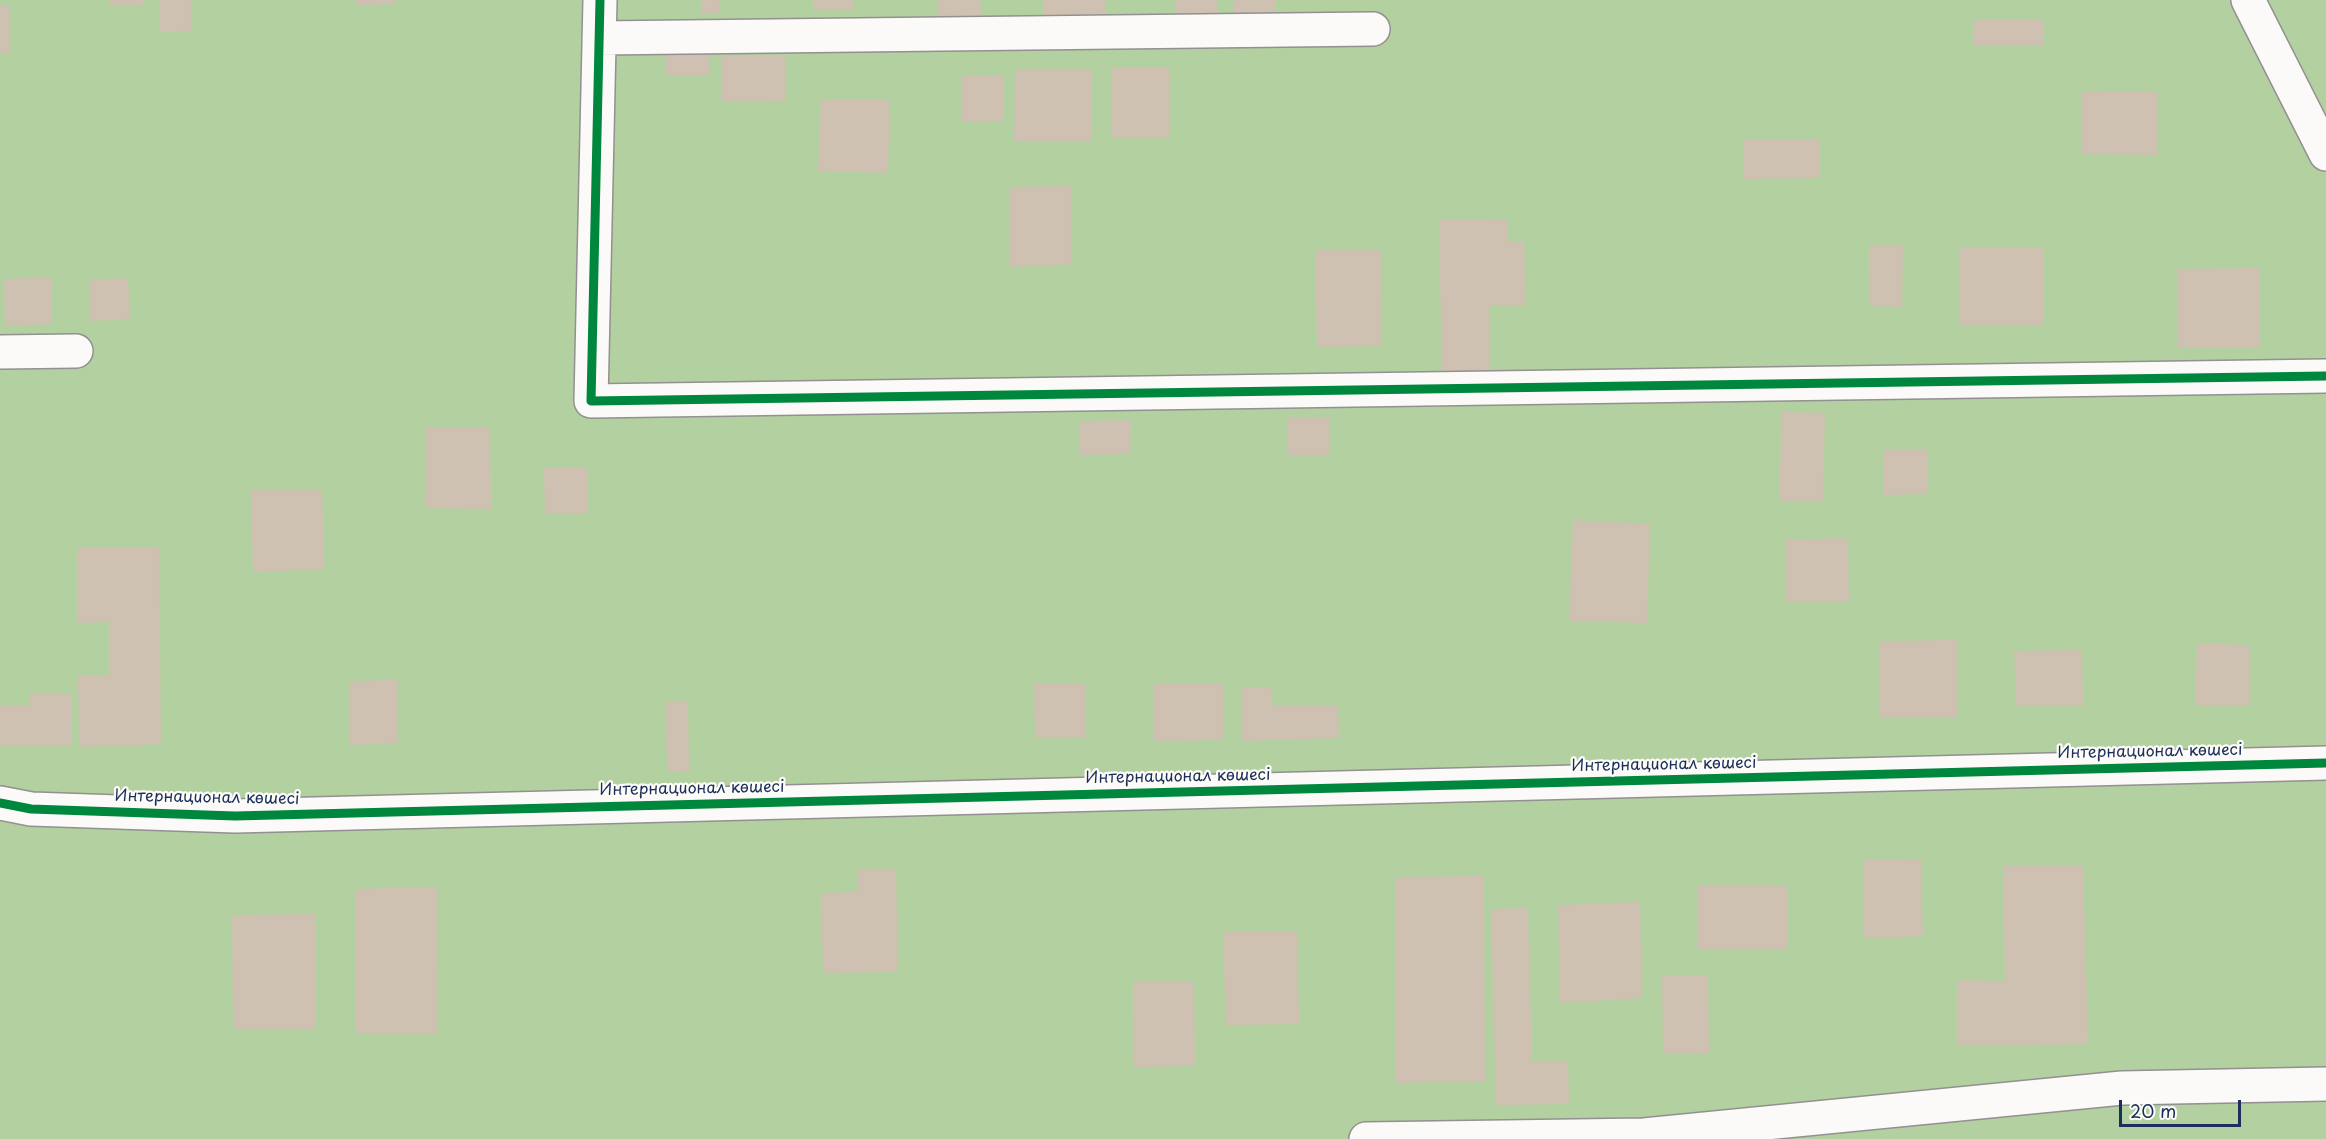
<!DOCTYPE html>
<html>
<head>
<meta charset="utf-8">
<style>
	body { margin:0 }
	#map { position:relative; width:2326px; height:1139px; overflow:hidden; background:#e8dece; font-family:"Playpen Sans",sans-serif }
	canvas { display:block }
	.scale { position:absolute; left:2119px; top:1100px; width:122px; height:27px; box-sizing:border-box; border:3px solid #1b2f5e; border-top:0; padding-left:8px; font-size:18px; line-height:21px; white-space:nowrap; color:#1b2f5e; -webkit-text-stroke:4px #fdfcf7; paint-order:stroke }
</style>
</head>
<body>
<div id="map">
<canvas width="2326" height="1139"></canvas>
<div class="scale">20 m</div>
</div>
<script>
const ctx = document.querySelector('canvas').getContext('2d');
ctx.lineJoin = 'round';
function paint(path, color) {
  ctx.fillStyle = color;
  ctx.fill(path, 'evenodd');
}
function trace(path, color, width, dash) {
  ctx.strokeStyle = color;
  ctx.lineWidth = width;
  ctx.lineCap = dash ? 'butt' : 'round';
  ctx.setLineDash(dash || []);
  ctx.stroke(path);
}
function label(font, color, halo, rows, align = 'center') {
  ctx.font = font + ' "Playpen Sans",sans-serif';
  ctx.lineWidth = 4.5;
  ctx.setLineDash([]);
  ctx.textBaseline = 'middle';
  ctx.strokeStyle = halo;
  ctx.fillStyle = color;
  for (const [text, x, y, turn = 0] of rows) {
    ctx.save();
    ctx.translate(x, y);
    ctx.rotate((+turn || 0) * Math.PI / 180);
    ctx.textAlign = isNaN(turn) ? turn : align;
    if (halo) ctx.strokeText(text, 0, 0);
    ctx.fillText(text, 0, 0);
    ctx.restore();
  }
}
paint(new Path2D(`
	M0,0h2326v1139h-2326z`), '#b3d0a0');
paint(new Path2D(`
	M110,0h34v5l-34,1z
	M160,0h31v31l-31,1z
	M356,0h40v4l-40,1z
	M701,0h18v14h-18z
	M813,0h40v9l-40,1z
	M938,0h42l1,16h-43z
	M1043,0h62v16l-62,1z
	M1175,0h42l1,17h-43z
	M1234,0h42v16h-42z
	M0,5h10v48h-10z
	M1973,20h71v26h-71z
	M666,46h43v29h-44z
	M721,55h65v46l-64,1z
	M1111,68h58v69h-57z
	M1015,70h76v72l-77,-1z
	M962,76h42v46h-42z
	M2082,91l75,1v63l-76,-1z
	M821,100h69l-2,73 -70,-2z
	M1744,140h76v38l-76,1z
	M1071,186v78l-62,3v-80z
	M1507,219v23l17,-1 2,65 -36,-1v69h-48l-3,-154z
	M1869,246h34l-1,61 -32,-1z
	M1960,247h84v78h-85z
	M1315,250h66l1,96 -65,1z
	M2260,268v80h-82l-1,-79z
	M51,277l1,47 -47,2 -1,-47z
	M128,278l2,41 -40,2 -1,-41z
	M1782,412l43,1 -2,89 -44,-1z
	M1288,417h42v38h-42z
	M1131,420l-1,34 -51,1 1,-34z
	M425,427h65l1,82 -66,-1z
	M1883,449h45v45l-44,1z
	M544,468h43v45h-42z
	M322,489l2,80 -71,3 -2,-82z
	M1573,520l77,4 -3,99 -78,-2z
	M1848,538l1,63h-63l-1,-61z
	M77,548h82l2,196 -82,3 -1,-71h31v-54l-32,1z
	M1958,640v77h-78v-76z
	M2197,643l52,2v60l-54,1z
	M2082,650l1,56h-67l-2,-55z
	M397,680v63l-47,2v-64z
	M1034,683h52v54l-51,1z
	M1154,683h69v57l-69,1z
	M1271,687l1,19 66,-1 1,33 -97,3 -1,-53z
	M30,693h42v52l-72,1v-41h30z
	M666,702h22l1,69 -22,1z
	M1921,859l2,77 -59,2 -1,-78z
	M2083,865l5,179 -131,2v-66l48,1 -2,-115z
	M896,869l2,103 -75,1 -2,-80 37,-1 -1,-22z
	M1484,876l1,205 -89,2 -1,-206z
	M1697,886h90v63h-90z
	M437,887l1,147h-82l-1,-145z
	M1640,902l2,96 -82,5 -2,-98z
	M1528,908l4,153h36l1,43 -73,1 -5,-196z
	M315,914v116h-82l-1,-115z
	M1223,931h74l2,93 -73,1z
	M1662,976h46l1,77 -46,1z
	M1194,981l1,85 -61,1 -1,-85z`), '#cfc1b1');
const minor = new Path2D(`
	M600,0l-9,401 1735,-25
	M2248,0l78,154
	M599,38l774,-9
	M0,352l76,-1
	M0,803l31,6 204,7 2091,-53
	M1366,1139l278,-4 478,-47 204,-4`);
trace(minor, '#929090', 36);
trace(minor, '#fcfaf8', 33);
trace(new Path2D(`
	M600,0l-9,401 1735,-25
	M0,803l31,6 204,7 2091,-53`), '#00873e', 9);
label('16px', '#1b2f5e', '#fdfcf7', [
	["Интернационал көшесі",2150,752,-1],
	["Интернационал көшесі",1664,765,-1],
	["Интернационал көшесі",1178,777,-1],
	["Интернационал көшесі",692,789,-1],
	["Интернационал көшесі",207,798,1]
]);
</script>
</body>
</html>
